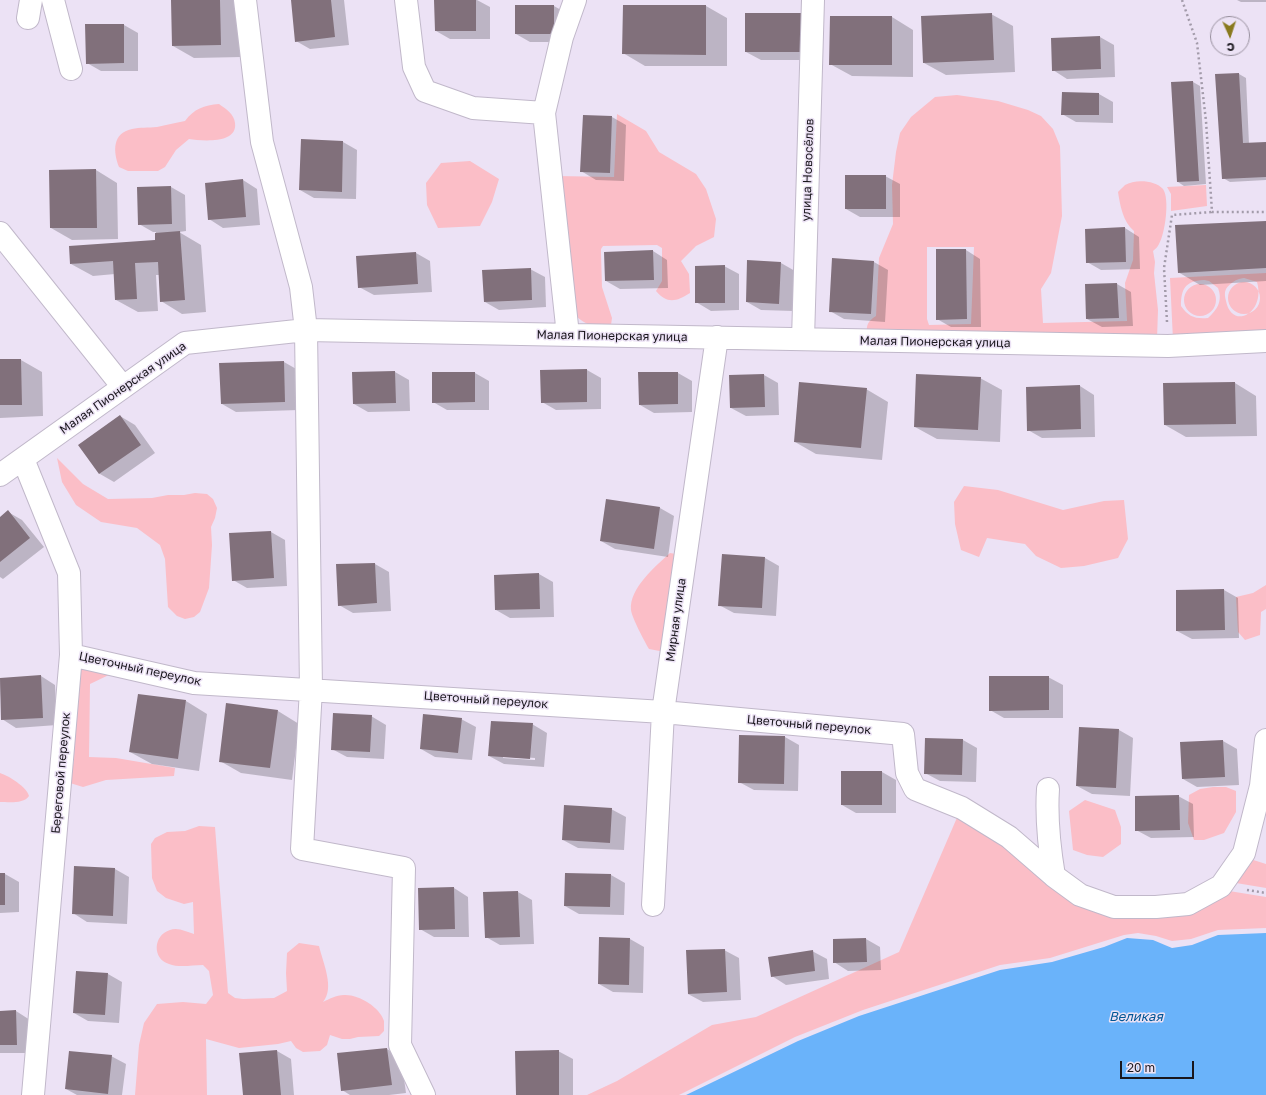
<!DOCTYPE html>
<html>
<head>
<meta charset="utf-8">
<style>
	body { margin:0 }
	#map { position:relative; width:1266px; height:1095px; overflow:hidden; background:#ece2f5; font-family:"Golos Text",sans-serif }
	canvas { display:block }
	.north { position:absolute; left:1210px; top:16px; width:40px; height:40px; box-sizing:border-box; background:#ece2f5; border:1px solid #98909e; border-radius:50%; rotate:177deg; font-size:11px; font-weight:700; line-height:16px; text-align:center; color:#19161c }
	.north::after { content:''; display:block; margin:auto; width:14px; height:18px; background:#89791e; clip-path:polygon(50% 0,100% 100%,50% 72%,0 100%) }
	.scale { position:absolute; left:1120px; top:1061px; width:74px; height:18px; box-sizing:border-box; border:2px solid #19161c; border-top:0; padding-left:5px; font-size:12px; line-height:14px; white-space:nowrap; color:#19161c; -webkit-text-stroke:3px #ece2f5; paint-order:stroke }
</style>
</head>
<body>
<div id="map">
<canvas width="1266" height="1095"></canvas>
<div class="north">С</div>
<div class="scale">20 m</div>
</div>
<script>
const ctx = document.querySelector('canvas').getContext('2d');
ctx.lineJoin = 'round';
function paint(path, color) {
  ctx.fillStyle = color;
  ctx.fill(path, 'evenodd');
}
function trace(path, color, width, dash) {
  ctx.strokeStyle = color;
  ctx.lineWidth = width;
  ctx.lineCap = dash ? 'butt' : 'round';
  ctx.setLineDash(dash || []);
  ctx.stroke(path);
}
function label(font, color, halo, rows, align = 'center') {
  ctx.font = font + ' "Golos Text",sans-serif';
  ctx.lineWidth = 3;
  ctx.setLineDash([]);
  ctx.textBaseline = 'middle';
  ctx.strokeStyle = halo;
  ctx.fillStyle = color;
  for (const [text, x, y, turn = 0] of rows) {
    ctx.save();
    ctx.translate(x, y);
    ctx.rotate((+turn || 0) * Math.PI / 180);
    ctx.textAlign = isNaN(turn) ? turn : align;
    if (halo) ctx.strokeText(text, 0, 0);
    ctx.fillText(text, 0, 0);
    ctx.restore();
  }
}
paint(new Path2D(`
	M957,95l41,6 30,9 13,6 12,13 7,17 2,70 -11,57 -10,16 2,34 84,-2 -2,-38 8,-23 1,-29c-11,-9 -14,-26 -16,-39 2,-2 5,-5 7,-7 10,-6 30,-5 38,4 7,10 2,45 -4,55 -1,3 -4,5 -6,7l2,11 -1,11 4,37 -1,29 -290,-5c-1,-9 1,-13 9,-18l3,-58 14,-34 -1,-39 4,-33 4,-19 11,-16 24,-20zM927,247h47l-3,77 -42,1 -2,-6z
	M219,104c7,5 15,10 16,19 3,21 -33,18 -46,16l-13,11 -11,17 -7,4h-30l-9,-4c-6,-15 -7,-34 13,-38 8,-2 16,-1 25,-2 9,-2 18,-4 28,-6 9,-12 19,-16 34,-17z
	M617,114l29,17 13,21 37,22 10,15 10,30 -2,18 -18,9 -15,15 8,13 1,19c-14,9 -23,11 -34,-2l6,-10v-33l-5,-3 -54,1 -2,3v5l1,33 10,31 -1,7c-16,3 -21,2 -34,-8l-21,-141 58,1z
	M470,161l29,18 -7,23 -12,24 -42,2 -11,-23 -1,-22 15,-20z
	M1206,185l1,21 -36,5v-17l-4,-7z
	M1266,273v62l-93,5 -3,-62zM1244,278l13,4c9,31 -25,49 -31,19 -1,-4 -2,-8 0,-12 4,-6 10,-10 18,-11zM1204,280l5,1 9,7c5,13 -1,22 -10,30 -13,1 -19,-1 -27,-12 0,-17 4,-25 23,-26z
	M1228 298a16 16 0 1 1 32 0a16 16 0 1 1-32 0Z
	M1184 300a16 16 0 1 1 32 0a16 16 0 1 1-32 0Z
	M57,458l26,26 25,15 44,-1 16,-3h16l11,-2 12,1 6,5 4,9 -2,10 -4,9 1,18 -3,43 -9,24 -6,5 -9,2 -8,-3 -9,-9 -3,-48 -5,-14 -23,-17 -36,-6 -25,-17 -14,-23z
	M964,486l34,4 65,20 41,-9 20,-1 4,39 -10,19 -34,8 -23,2 -25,-12 -11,-12 -38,-6 -8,19 -18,-7 -6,-26 -1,-22z
	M670,553l6,1 -11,98 -16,-3c-4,-7 -17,-31 -18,-39 -2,-22 25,-44 39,-57z
	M1266,585v24l-5,3 -1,23 -15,5 -7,-8 -2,-35 17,-4z
	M83,663l32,9 -25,12 -1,73 27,1 59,10 -1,8 -68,4 -23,7 -13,-4 4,-23 2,-86z
	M0,773c9,3 27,14 29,23 -5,8 -20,6 -29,6z
	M1213,787h13l10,4v21l-12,21 -20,7h-10l-6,-17 1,-28 11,-6z
	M1085,800l30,10 6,17v17l-18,13 -16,-2 -14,-5 -4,-39z
	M959,813l154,100 110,-23 43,7v31l-48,2 -27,9 -19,2 -16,-5 -18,-3 -14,2 -74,23 -50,7 -137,45 -68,27 -116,58h-92l30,-14 95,-56 44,-8 143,-65z
	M199,826l16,1 13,166 7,5 8,1 31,-1 13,-7 -1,-18 1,-20 12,-10 20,3c4,17 16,42 4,56 6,-3 13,-7 21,-7 14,-1 36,12 40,26 0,3 0,7 0,10l-5,5 -21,1 -8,2h-8l-12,-4 -3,10 -7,6 -17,1 -7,-4 -5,-7 -13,3 -39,4 -33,-9 1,56h-72l4,-50 5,-22 13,-19 26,-2 23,2 7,-9 -4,-24 -6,-6c-11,0 -24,3 -34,-1 -17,-5 -16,-29 1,-34 8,-3 17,2 24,4l-1,-32 -9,2 -18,-6 -9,-7 -5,-13 -1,-34 4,-6 12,-6 18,-1z
	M1247,858l19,6v24l-36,-6z`), '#fbbec7');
paint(new Path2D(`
	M1266,933v162h-580l112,-54 61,-25 141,-46 52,-8 52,-15 23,-9 26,2 19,8 20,-3 26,-10z`), '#6ab3fa');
paint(new Path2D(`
	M172,0h69l1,57 -48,1 -21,-12z
	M292,0h52l5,45 -39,4 -14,-8z
	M435,0h42l13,7v32h-40l-14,-8z
	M1237,0h29v2h-25z
	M516,6h38l14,8v28h-38l-14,-8z
	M706,6l21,12v48h-82l-22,-13z
	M801,14l14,8v38h-54l-15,-8z
	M991,14l22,12 2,46 -69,3 -22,-12z
	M831,17h61l21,13v47l-61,-1 -22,-12z
	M124,25l14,8v38h-37l-14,-8z
	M1100,37l14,8 1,32 -48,2 -14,-9z
	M1239,74l7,4 3,66 17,-1v37l-36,2 -7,-4z
	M1193,82l7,4 6,98 -22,2 -6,-4z
	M1099,94l14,8v21l-37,-1 -14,-8z
	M612,117l14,8 -2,56 -28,-1 -15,-9z
	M302,140l41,2 14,8 -1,49 -42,-1 -14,-8z
	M96,170l21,13 1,56 -46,1 -21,-12z
	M885,176l15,8v33h-40l-14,-8z
	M243,180l14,9 3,36 -37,3 -14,-9z
	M171,187l14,8 1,36 -7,1 22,13 5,67 -24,2 -21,-13 -2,-26h-3l2,36 -20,1 -22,-12 -1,-26 -22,2 -22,-12 85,-23v-9h-3l-14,-8z
	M1266,222v59l-66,4 -22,-13z
	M1125,228l14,9 1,32 -39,1 -14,-8z
	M966,250l14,9 1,68h-30l-14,-8z
	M653,251l14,9 1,28 -48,1 -14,-8z
	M416,253l14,8 2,31 -58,3 -15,-8z
	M833,259l41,3 14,8 -3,52 -41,-3 -14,-8z
	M781,263l14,8 -2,40 -32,-1 -14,-8z
	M724,266l15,8v36l-28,1 -15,-9z
	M530,269l15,8 1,30 -47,3 -14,-8z
	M1117,284l14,8 2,34 -31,1 -15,-8z
	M0,360h21l21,12 1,44 -43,2z
	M284,362l14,8 1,40 -63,2 -14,-8z
	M587,370l14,8v31l-45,1 -14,-8z
	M395,372l14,8 1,31 -42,1 -14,-8z
	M475,373l14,8v29h-42l-14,-8z
	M678,373l14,8v31l-38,1 -14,-8z
	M764,375l14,8 1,32 -33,1 -15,-8z
	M980,378l22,12 -2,52 -63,-3 -22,-12z
	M1235,383l21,13 1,40 -71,1 -21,-12 -1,-41z
	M1080,386l14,9 1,42 -53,1 -14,-8z
	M866,389l22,13 -6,58 -66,-6 -21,-12z
	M120,416l15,9 20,28 -41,29 -14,-8 -20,-29z
	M607,500l53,8 14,8 -6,41 -53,-8 -14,-8z
	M8,512l14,8 22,27 -41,32 -3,-2v-59z
	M271,532l14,8 2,46 -40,2 -14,-8z
	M765,558l14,8 -3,50 -42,-3 -15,-8z
	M375,564l14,8 2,39 -38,2 -14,-8 -1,-40z
	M539,574l14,8 1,35 -44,1 -14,-8z
	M1224,590l14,8 1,40 -47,1 -15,-8z
	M41,676l14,9 2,40 -41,3 -14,-9 -2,-40z
	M1048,677l15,8v33h-59l-14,-8z
	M186,701l21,13 -8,57 -47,-7 -22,-12z
	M278,711l21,13 -7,56 -51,-7 -21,-12z
	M371,716l15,9 -2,34 -37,-2 -15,-8z
	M461,719l15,8 -4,33 -37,-3 -14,-8z
	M532,724l15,9 -3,34 -40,-3 -15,-8zM503,756l32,2v2l-32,-2z
	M1119,730l14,8 -3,58 -38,-2 -15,-8z
	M785,737l14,8 -1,46 -44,-1 -15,-8z
	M963,740l14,8 -1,34 -36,-1 -15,-8z
	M1223,741l14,8 2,36 -42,2 -14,-8 -2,-36z
	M882,772l14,8v33h-40l-14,-8z
	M1178,796l15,8 1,33 -43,1 -15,-8z
	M611,809l15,8 -2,33 -46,-2 -15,-8z
	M75,867l40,2 14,8 -2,47 -40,-2 -14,-9z
	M0,874h5l14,8v30l-19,1z
	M611,875l14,8 -1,32 -45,-1 -14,-8z
	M454,888l14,9 1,40h-35l-14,-8z
	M518,892l14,8 2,44 -34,1 -14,-8z
	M600,938l30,1 14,8 -1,46 -30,-1 -14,-8z
	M866,939l14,8 1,23 -33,1 -14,-9v-22z
	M724,950l15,8 2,42 -38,2 -15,-8z
	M812,951l15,8 2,20 -43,6 -14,-9z
	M77,972l31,2 14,8 -3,41 -31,-2 -14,-8z
	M16,1011l14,9 1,33h-31v-41z
	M387,1049l14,8 5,36 -17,2h-39l-8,-5 -4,-36z
	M277,1051l14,8 3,36h-50z
	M558,1051l15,8v36h-56z
	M111,1056l15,8 -4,31h-45l-11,-6z`), '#0003');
paint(new Path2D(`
	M171,0h49l1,45 -49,1z
	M291,0h40l4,37 -40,5z
	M434,0h42v31h-41z
	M515,5h39v29h-39z
	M623,5h83v50l-84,-1z
	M745,13h56v39h-56z
	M992,13l2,47 -71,3 -2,-47z
	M830,16h62v49h-63z
	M85,24h39v39l-38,1z
	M1100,36l1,33 -49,2 -1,-33z
	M1239,73l4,70 23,-1v35l-44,2 -7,-105z
	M1193,81l6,100 -22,1 -6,-100z
	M1062,92l37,1v22h-38z
	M583,115l29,1 -2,57 -30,-1z
	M301,139l42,2 -1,51 -43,-2z
	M96,169l1,59h-47l-1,-58z
	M845,175h41v34h-41z
	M243,179l3,38 -38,3 -3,-37z
	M171,186l1,38 -34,1 -1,-38z
	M1266,221v47l-88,5 -3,-48z
	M1125,227l1,35 -40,1 -1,-34z
	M180,231l5,69 -25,2 -2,-40 -23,1 2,36 -22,1 -2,-39 -43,3 -1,-18 86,-6v-7z
	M936,249h30l1,70 -31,1z
	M653,250l1,30 -49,1 -1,-29z
	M416,252l2,32 -60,4 -2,-32z
	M832,258l42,3 -3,53 -42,-2z
	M747,260l34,2 -2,42 -33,-2z
	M725,265v38h-30v-37z
	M531,268l1,32 -48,2 -2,-32z
	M1117,283l2,35 -33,1 -1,-35z
	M0,359h21l1,46h-22z
	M284,361l1,41 -64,2 -2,-41z
	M587,369v33l-46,1 -1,-33z
	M395,371l1,32 -43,1 -1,-32z
	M432,372h43v30l-43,1z
	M638,372h40v32l-39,1z
	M764,374l1,33 -35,1 -1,-33z
	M916,374l65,3 -3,53 -64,-3z
	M799,382l68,6 -6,60 -67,-6z
	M1235,382l1,42 -72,1 -1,-42z
	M1080,385l1,44 -54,2 -1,-44z
	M120,415l21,30 -42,29 -21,-29z
	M606,499l54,8 -6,42 -54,-8z
	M8,510l22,28 -30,24v-45z
	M271,531l3,47 -42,3 -3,-48z
	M722,554l43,3 -3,51 -44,-2z
	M375,563l2,40 -39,3 -2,-42z
	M539,573l1,36 -45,1 -1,-35z
	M1224,589l1,41 -49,1v-41z
	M41,675l2,43 -42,2 -1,-42z
	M989,676h60v34l-60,1z
	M138,694l48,6 -8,59 -49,-7z
	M226,703l52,7 -8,58 -51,-6z
	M333,713l39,2 -2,37 -39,-2z
	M423,714l39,4 -4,35 -38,-4z
	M491,721l42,2 -3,36 -42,-3z
	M1079,727l40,2 -3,59 -40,-2z
	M739,735l46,1 -1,48 -46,-1z
	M925,738l38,1 -1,36 -38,-1z
	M1223,740l2,37 -43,2 -2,-37z
	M841,771h41v34h-41z
	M1179,795l1,35 -45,1v-35z
	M564,805l48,3 -2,35 -48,-3z
	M74,866l41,2 -2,48 -41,-2z
	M0,873h5v32h-5z
	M565,873l46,1 -1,33 -46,-1z
	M454,887l1,42 -36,1 -1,-42z
	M518,891l2,46 -35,1 -2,-46z
	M599,937l31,1 -1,47 -31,-1z
	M866,938l1,24 -34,1v-24z
	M725,949l2,43 -39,2 -2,-44z
	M813,950l2,21 -44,6 -3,-20z
	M76,971l32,2 -3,42 -32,-2z
	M16,1010l1,35h-17v-34z
	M387,1048l5,37 -51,6 -4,-38z
	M277,1050l4,45h-38l-4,-42z
	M559,1050v45h-43l-1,-44z
	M69,1051l43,4 -4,39 -43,-5z`), '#81707b');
const minor = new Path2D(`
	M53,0l18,69
	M245,0l17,142 39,145 5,43 5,359 -9,160 102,19 -4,177 24,50
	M406,0l8,67 11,24 48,17 71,5
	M28,18l3,-18
	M0,233l123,154
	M568,335l-24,-222 18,-76 13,-37
	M803,339l10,-339
	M23,459l46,114 2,82 -38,440
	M0,475l185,-132 121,-13 862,16 98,-5
	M71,655l123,28 469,29 240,22 4,39 8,16 47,19 47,29 45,39
	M1048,789c-2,30 1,57 6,87l26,19 34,12h42l32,-3 33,-18 23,-33 17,-67 5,-46
	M653,905l10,-193 54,-375`);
trace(minor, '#c1b8ca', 24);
trace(new Path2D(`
	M1182,0l15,43 9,78 6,91h54
	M1167,322l-3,-54 8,-53 40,-3
	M1247,890l19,3`), '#a39baa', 2.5, [2, 3]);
trace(minor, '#fff', 22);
label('12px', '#19161c', '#ece2f5', [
	["улица Новосёлов",808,170,-88],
	["Малая Пионерская улица",612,336,1],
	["Малая Пионерская улица",935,342,1],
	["Малая Пионерская улица",123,388,-35],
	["Мирная улица",676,620,-82],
	["Цветочный переулок",140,669,12],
	["Цветочный переулок",486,700,4],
	["Цветочный переулок",809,725,5],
	["Береговой переулок",61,773,-85]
]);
label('italic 13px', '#005696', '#ece2f5', [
	["Великая",1136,1017]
]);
</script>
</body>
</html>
